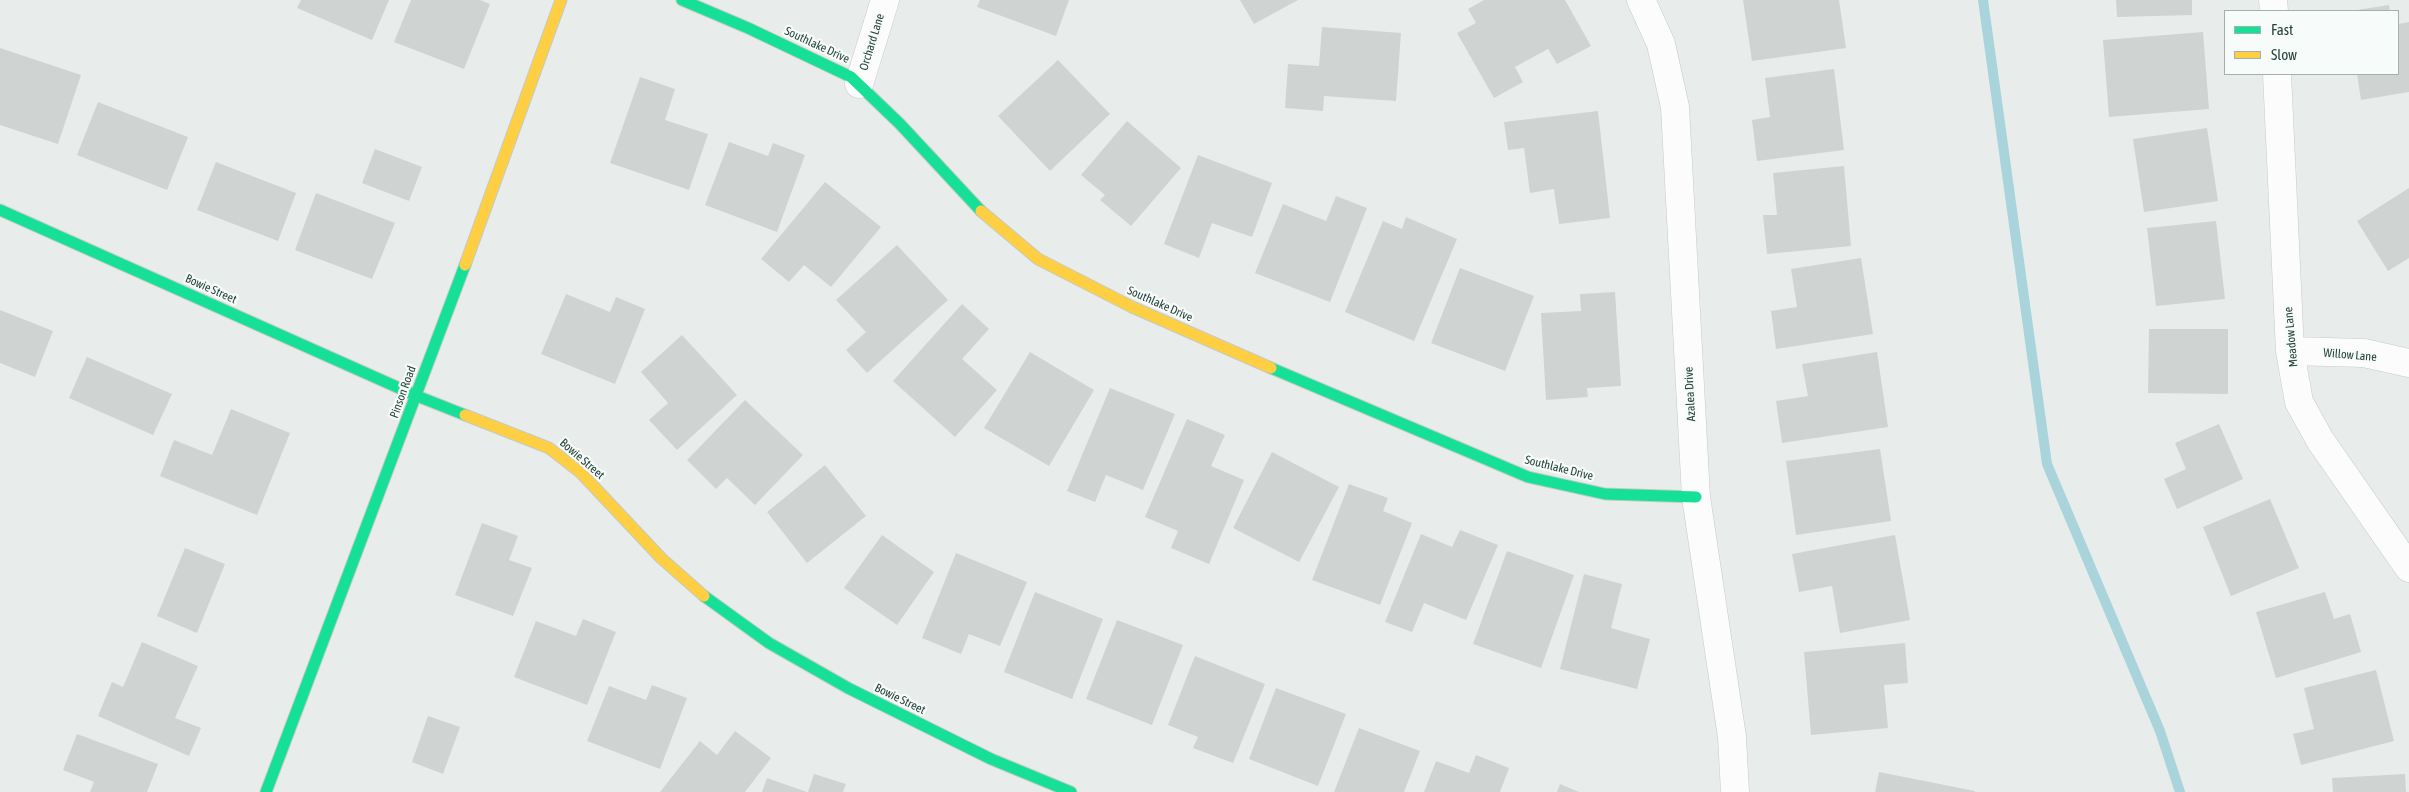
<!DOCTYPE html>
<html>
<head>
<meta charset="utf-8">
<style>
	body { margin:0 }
	#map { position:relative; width:2409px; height:792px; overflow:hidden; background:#e8edeb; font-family:"Asap Condensed",sans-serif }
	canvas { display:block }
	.legend { position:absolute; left:2224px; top:10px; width:175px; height:65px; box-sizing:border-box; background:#f7fbf9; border:1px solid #a3b1ad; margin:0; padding:6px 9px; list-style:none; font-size:15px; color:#24423a }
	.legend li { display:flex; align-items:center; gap:10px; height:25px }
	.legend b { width:25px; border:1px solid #a3b1ad }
</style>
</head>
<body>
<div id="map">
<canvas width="2409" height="792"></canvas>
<ul class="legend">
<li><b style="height:6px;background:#16e098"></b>Fast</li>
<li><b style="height:6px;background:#ffcf43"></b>Slow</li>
</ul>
</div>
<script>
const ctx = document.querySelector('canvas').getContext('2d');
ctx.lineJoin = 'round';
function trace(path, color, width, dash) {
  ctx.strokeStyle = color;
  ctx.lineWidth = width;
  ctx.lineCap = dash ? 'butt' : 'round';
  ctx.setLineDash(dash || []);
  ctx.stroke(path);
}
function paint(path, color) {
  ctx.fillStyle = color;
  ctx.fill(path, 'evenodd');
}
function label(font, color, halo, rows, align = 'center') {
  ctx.font = font + ' "Asap Condensed",sans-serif';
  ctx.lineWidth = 4.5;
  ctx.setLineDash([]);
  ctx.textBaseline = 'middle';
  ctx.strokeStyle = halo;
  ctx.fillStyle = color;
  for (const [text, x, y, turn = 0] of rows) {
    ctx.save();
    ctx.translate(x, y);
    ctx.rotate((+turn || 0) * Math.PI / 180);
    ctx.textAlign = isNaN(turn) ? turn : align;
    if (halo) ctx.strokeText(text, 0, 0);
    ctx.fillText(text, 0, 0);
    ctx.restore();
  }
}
trace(new Path2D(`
	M1983,0l64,464 113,267 20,61`), '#a9d4db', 10);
paint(new Path2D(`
	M301,0h88l-17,40 -75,-32z
	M411,0h69l10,4 -26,65 -70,-27z
	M980,0h89l-13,36 -79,-29z
	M1240,0h58l-44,24z
	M1484,0h81l26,46 -34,18 -9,-15 -33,18 8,15 -29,16 -37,-65 19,-10 -8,-14z
	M1743,0h96l7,48 -94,13z
	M2116,0h76v15l-75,2z
	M2389,5l1,6h-33v-1z
	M2409,22v70l-48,8 -4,-26h41v-50z
	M1322,27l79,6 -5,68 -72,-5 -1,15 -38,-3 3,-44 31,2z
	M2203,32l6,77 -100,8 -6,-77z
	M0,48l81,27 -23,69 -58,-19z
	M1058,60l52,54 -60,57 -52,-55z
	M1834,69l10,81 -87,11 -5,-41 18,-3 -5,-39z
	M640,77l35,12 -10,31 43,14 -19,56 -79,-27z
	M98,102l90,35 -21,53 -90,-35z
	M1598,111l12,107 -51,6 -5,-35 -24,4 -6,-45 -16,2 -4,-28z
	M1127,121l54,47 -50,58 -31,-26 5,-5 -24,-20z
	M2207,128l11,73 -74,11 -11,-73z
	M729,142l39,14 5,-13 32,12 -28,77 -72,-27z
	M375,149l47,18 -13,34 -47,-18z
	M1198,155l74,28 -20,54 -40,-14 -13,35 -35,-14z
	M216,162l80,31 -18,48 -81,-31z
	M1844,166l7,80 -84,8 -4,-39h14l-4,-42z
	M825,182l56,45 -50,60 -27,-22 -15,17 -28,-23z
	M2409,188v70l-21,13 -31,-50z
	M316,193l79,30 -23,56 -77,-29z
	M1336,196l31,12 -37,94 -75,-29 28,-69 43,17z
	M1406,217l51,22 -43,102 -69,-29 38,-91 19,8z
	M2216,221l9,78 -69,7 -9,-78z
	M897,245l51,55 -81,73 -21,-23 20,-18 -30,-32z
	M1861,258l12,76 -97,15 -5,-38 26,-4 -6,-38z
	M1460,268l74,28 -29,75 -74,-28z
	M1615,292l6,94 -34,2 1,9 -42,3 -5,-87 40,-2 -1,-17z
	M566,294l44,18 6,-15 29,12 -30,75 -74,-30z
	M962,304l27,25 -27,30 35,31 -42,47 -62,-56z
	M0,310l53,21 -18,46 -35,-14z
	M2149,329h79v65l-80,-1z
	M682,335l55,60 -60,55 -28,-30 19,-17 -27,-31z
	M1030,352l64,38 -45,76 -65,-38z
	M1877,352l11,75 -106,16 -6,-42 32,-5 -6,-32z
	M87,357l85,37 -19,41 -84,-37z
	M1110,388l65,26 -32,76 -37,-15 -11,27 -28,-11z
	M745,400l58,55 -48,50 -28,-27 -11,11 -29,-29z
	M231,409l59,24 -33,82 -97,-39 14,-36 38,15z
	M1187,419l38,16 -14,31 33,14 -35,84 -38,-16 7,-17 -33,-14z
	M2219,424l24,55 -66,30 -13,-30 22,-10 -11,-26z
	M1880,449l11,72 -95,14 -10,-74z
	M1272,452l67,35 -40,75 -66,-34z
	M825,465l41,51 -59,47 -40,-51z
	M1349,484l39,14 -5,13 29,12 -32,82 -68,-25z
	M2270,499l29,69 -68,28 -28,-69z
	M482,523l36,13 -9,24 23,8 -19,48 -58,-21z
	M1460,530l38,15 -32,75 -42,-17 -12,29 -27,-10 36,-88 31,13z
	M882,535l52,37 -37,53 -53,-37z
	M1895,535l15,85 -70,13 -8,-47 -33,6 -7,-38z
	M185,548l40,16 -28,69 -40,-17z
	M1507,551l67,24 -33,93 -68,-24z
	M956,553l71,29 -27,64 -31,-12 -8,20 -39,-16z
	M1584,574l38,10 -11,44 39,11 -13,50 -77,-20z
	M1035,592l68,27 -31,80 -68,-27z
	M2325,592l9,27 16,-5 11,38 -85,26 -20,-66z
	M583,619l33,13 -29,73 -73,-28 22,-56 40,15z
	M1117,620l66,25 -31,80 -66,-26z
	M142,642l56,24 -23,52 26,10 -12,28 -91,-40 14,-34 11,5z
	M1905,643l3,40 -24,2 4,43 -77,7 -7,-83z
	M1195,656l70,28 -32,79 -40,-15 5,-11 -30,-12z
	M2376,670l18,71 -93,24 -8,-31 21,-5 -10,-41z
	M652,685l35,13 -27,71 -73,-28 22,-55 37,14z
	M1276,688l70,26 -28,72 -69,-27z
	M428,716l32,11 -17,47 -31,-12z
	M1359,728l61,23 -16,41h-70z
	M735,731l36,27 -26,34h-85l40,-51 17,14z
	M77,734l81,30 -11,28h-57l4,-10 -31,-12z
	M1476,755l33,13 -9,24h-76l12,-31 33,12z
	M1879,772l96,19v1h-100z
	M814,774l32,10 -3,8h-35z
	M2405,774l1,18h-73l-1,-14z
	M767,778l40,14h-45z
	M1560,784l19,8h-22z`), '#cfd4d2');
const street = new Path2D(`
	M1641,0l20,44 14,63 21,390 36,240 3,55
	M2273,0l1,11
	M2277,74l13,277 9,51 21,38 89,128
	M859,84l26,-84
	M2290,351l74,2 45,10`);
const fast = new Path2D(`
	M682,0l66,28 103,49 49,47 81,87
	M0,210l417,186 48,19
	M1271,368l257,109 77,17 91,3
	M704,596l65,47 79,45 143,71 80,33
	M266,792l199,-527`);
const slow = new Path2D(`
	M981,211l57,48 94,48 139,61
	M465,265l96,-265
	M465,415l84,33 32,25 80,85 43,38`);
trace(street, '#c5cac8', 29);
trace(fast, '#c3cbc8', 13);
trace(slow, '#c3cbc8', 13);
trace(street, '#fcfcfc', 28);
trace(fast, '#16e098', 11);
trace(slow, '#ffcf43', 11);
label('12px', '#24423a', '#f7fbf9', [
	["Orchard Lane",872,42,-73],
	["Southlake Drive",817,45,25],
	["Bowie Street",211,289,24],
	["Southlake Drive",1160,304,24],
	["Meadow Lane",2291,337,-95],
	["Willow Lane",2350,355,5],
	["Pinson Road",403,392,-70],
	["Azalea Drive",1690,394,-93],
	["Bowie Street",582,459,41],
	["Southlake Drive",1559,468,14],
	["Bowie Street",900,699,26]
]);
</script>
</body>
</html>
